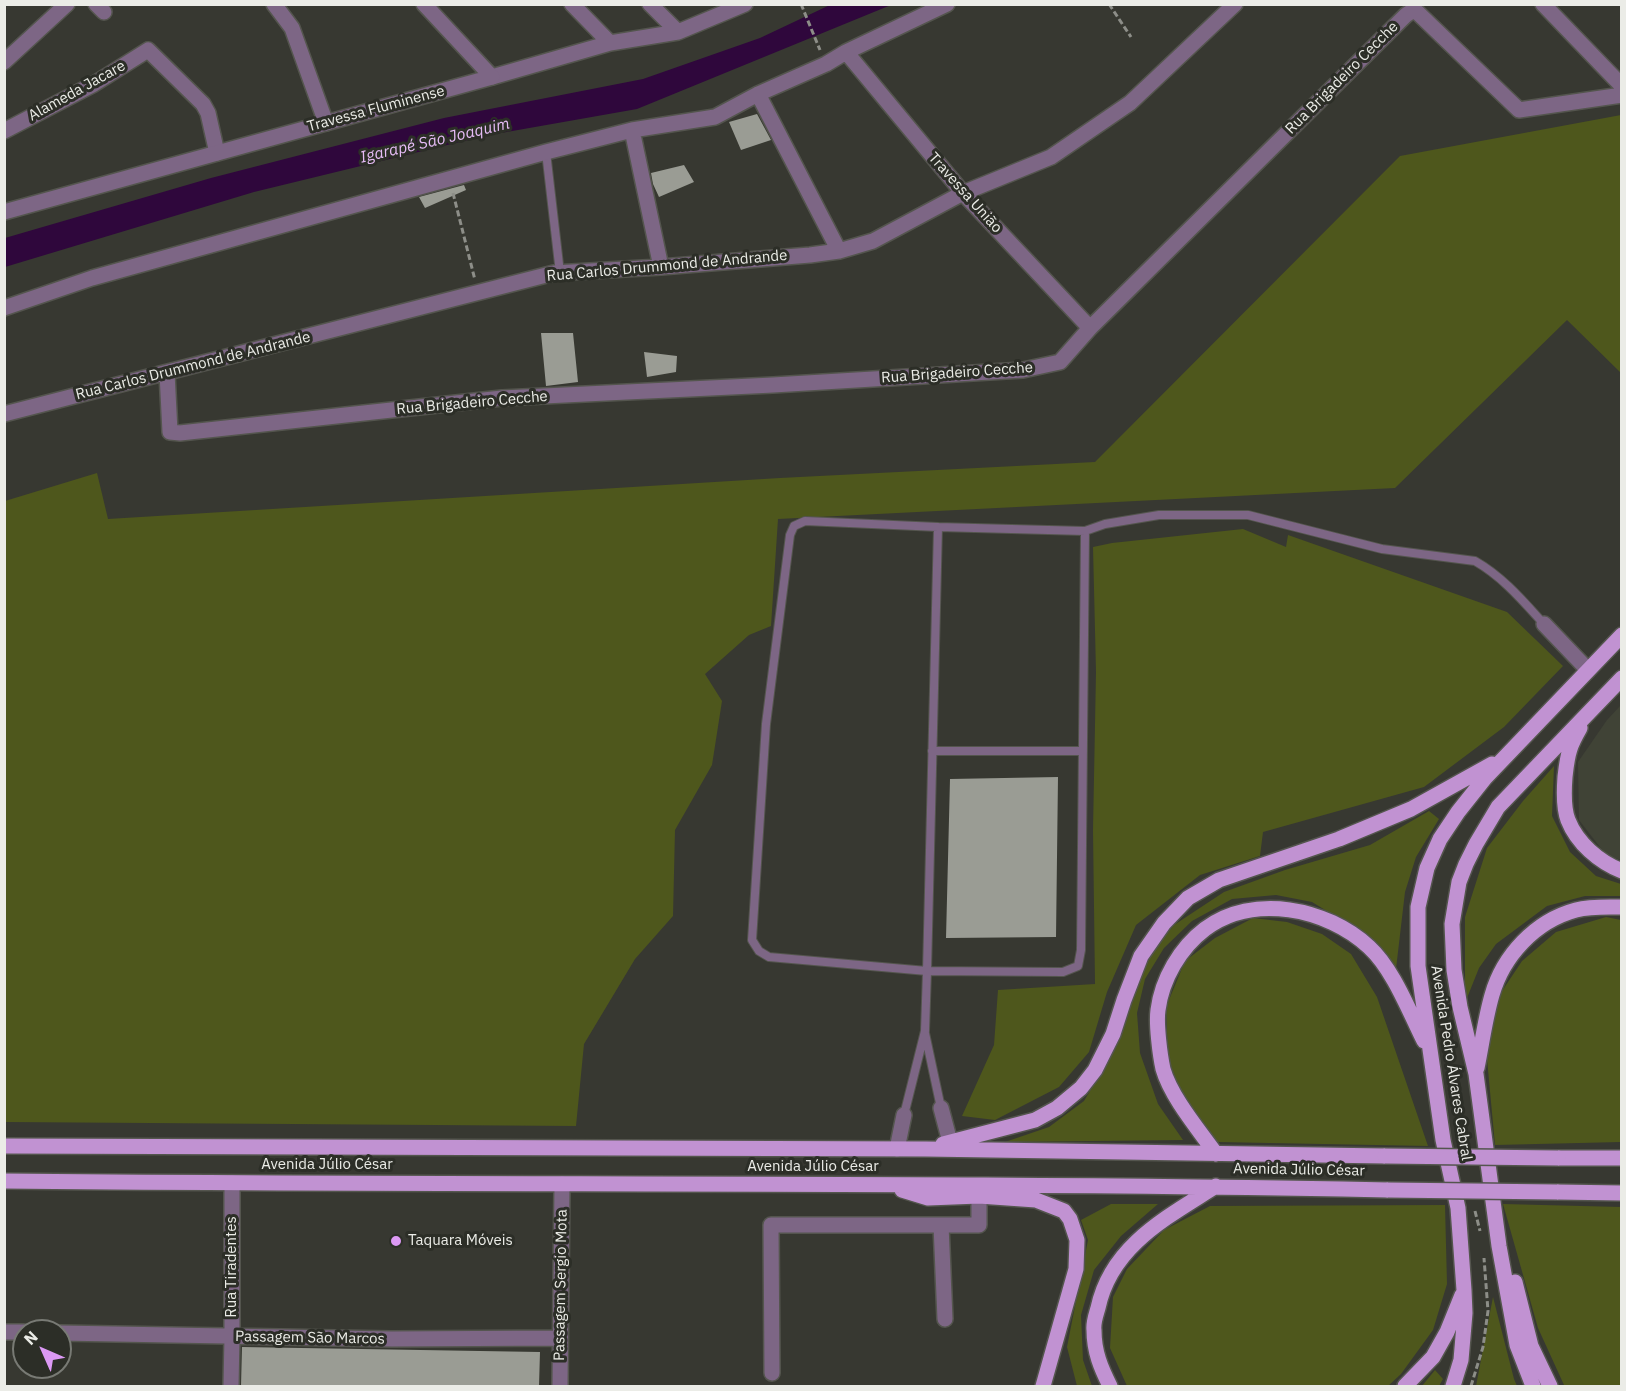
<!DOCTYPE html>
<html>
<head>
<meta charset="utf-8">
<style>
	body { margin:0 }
	#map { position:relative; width:1626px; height:1391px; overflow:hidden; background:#373831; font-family:"IBM Plex Sans",sans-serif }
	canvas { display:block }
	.frame { position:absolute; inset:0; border:6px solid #ebece7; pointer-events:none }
	.north { position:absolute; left:12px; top:1319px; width:60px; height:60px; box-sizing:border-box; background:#2c2e27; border:2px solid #787a74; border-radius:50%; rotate:315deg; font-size:16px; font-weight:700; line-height:24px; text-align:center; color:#ebece7 }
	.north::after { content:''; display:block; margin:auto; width:21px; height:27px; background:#dc99f4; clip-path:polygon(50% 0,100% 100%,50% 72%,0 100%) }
</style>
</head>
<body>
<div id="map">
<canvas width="1626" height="1391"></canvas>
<div class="frame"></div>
<div class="north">N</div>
</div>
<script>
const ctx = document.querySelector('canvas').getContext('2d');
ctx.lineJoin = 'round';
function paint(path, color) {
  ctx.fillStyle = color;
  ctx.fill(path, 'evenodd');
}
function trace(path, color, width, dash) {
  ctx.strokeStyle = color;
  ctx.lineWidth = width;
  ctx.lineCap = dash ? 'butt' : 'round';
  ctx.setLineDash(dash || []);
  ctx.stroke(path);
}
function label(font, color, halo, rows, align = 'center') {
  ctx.font = font + ' "IBM Plex Sans",sans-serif';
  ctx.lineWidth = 6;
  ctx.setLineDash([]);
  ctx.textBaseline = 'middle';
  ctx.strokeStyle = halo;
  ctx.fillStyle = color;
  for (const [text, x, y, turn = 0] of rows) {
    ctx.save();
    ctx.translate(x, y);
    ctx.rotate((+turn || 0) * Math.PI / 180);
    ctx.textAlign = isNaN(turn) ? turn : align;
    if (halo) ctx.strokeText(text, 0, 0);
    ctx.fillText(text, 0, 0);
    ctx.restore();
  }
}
paint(new Path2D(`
	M1621,705v155l-15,-5 -27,-35 -1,-58 29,-42z`), '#404336');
paint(new Path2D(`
	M1621,115v258l-54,-53 -172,168 -617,31 -7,107 -22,9 -44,39 17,27 -10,64 -37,65 -2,86 -38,43 -51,85 -8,82 -571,-4v-621l92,-28 11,46 672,-41 315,-16 305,-306z
	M1243,529l43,18 2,-12 219,77 56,54 -59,61 -80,60 -161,45 -3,24 -60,19 -64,50 -29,67 -18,60 -30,35 -64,33 -33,-4 32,-71 4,-55 97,-6 -2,-154 3,-158 -3,-125 19,-4z
	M1554,766l-2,50 18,36 26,24 25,8v12h-36l-38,10 -51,38 -17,24 -14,35v-86l22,-69 36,-47z
	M1429,811l10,8 -23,38 -11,35 -9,77 -30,-34 -54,-33 -36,-7 -44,4 -40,22 -28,27 -19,31 -8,34 3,40 18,51 25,36 -178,2 44,-15 35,-26 32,-54 17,-53 19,-42 22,-27 50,-33 61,-22 85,-25z
	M1606,917l15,3v222l-126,3 -8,-86 11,-62 24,-36 34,-29z
	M1253,918l34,4 35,12 29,20 26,43 51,149 -211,-4 -36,-50 -13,-33 -2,-52 19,-46 30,-23z
	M1111,1204h47l-37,32 -27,34 -13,45 2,45 9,26h-15l-10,-39 21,-107 -7,-20z
	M1503,1204l118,3v179h-56l-1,-1 -26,-57z
	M1445,1205l2,79 -14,46 -32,44 -13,12h-261l-17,-38 3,-51 14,-28 37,-39 46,-24z
	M1493,1297l21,82 3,7h-41z
	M1435,1370l8,9 -4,7h-17z`), '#4e571c');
paint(new Path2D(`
	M832,4l59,1 -254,104 -153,27 -230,56 -249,75v-29l206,-60 233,-60 199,-39 117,-41z`), '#2f073c');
paint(new Path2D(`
	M757,114l14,26 -30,10 -12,-28z
	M684,165l10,17 -35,15 -6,-13 -2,-11z
	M464,185l2,5 -41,18 -6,-11z
	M541,333h32l5,49 -32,4z
	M644,352l33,4 -1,16 -29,5z
	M1058,777l-2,160 -110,1 4,-159z
	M242,1347l298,5 -1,34h-298z`), '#9a9c94');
const service = new Path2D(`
	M546,152l14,121
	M938,527l147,4
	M932,751h151
	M925,1033l16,75
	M904,1115l21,-84 2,-60 11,-444 -133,-6 -11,5 -4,9 -24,189 -14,216 7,11 10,6 158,14 136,1 15,-6 3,-16 4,-419 20,-7 54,-9h89l134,34 93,12c28,16 48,40 69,63`);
const minor = new Path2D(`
	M96,4l8,8
	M274,4l18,24 34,95
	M572,4l38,39
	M650,4l28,28
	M1543,4l79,82
	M846,52l117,141 127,135
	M4,62l63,-58
	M492,77l118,-34 68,-11 67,-28
	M758,94l81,157
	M632,130l29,137
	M4,131l90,-47 54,-34 55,54 5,9 9,40
	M4,308l88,-30 454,-126 86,-22 83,-13 43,-23 68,-30 20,-12 101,-48
	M167,373l3,59 10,1 322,-35 271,-13 250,-15 37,-8 30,-34 316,-313 6,-4 5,1 102,98 103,-15
	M4,414l550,-141 107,-6 149,-12 29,-4 34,-10 90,-48 88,-36 79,-54 105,-99
	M1544,624l44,46
	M941,1108l9,34
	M897,1149l7,-34
	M945,1319l-4,-94h38v-29
	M4,1332h20
	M60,1333l332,6 167,-1
	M772,1373l-1,-148h170
	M231,1386l1,-49v-154
	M560,1386l2,-202`);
const tertiary = new Path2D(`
	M4,212l488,-135 -68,-73`);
const primary = new Path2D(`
	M1580,728c-4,7 -8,14 -10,21 -3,9 -4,19 -5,28 -1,13 -2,30 3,43 9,23 31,42 54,51
	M1477,1068c5,-24 8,-49 15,-73 11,-39 43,-74 84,-85 15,-4 30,-3 46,-3
	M943,1144l92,-24 22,-12 24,-20 14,-18 18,-36 11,-34 17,-44 23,-33 24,-25 31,-18 120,-41 72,-30 81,-45
	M4,1146l922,3 459,7
	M1216,1154c-17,-24 -45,-57 -53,-85 -3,-14 -7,-45 -5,-59 4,-31 22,-62 47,-81 48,-36 122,-21 164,18 24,22 40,64 55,94
	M1558,1158h64
	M4,1181c462,5 923,0 1384,9
	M902,1190l26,8 51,-2 57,4 28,11 6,8 7,21 -1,29 -33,117
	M1557,1192l65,1
	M1515,1282l16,64 19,40
	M1110,1386c-9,-18 -16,-34 -16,-56 -1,-7 2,-15 4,-22 13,-62 68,-90 118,-122
	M1405,1386l28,-29 14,-25 15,-37
	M1453,1386l8,-26 4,-47 -1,-23 -6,-82 -15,-68 -25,-174v-59l9,-39 13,-29 18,-27 27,-34 137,-143
	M1533,1386l-16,-41 -18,-99 -23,-172 -16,-67 -6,-37 -2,-46 7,-42 7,-18 10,-20 22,-37 124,-129`);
trace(service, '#54554e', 10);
trace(minor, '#54554e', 18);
trace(tertiary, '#54554e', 18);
trace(primary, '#54554e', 18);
trace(new Path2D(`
	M801,4l19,46
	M1109,4l22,33
	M453,193l22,87
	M1475,1211l5,20
	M1471,1386l12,-39 5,-36 -4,-53`), '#8d8e88', 3, [6, 3]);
trace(service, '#7d6685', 8);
trace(minor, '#7d6685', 15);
trace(tertiary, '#7d6685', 15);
trace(primary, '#c192d2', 15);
const primaryBridge = new Path2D(`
	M1385,1156l173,2
	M1388,1190l169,2`);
trace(primaryBridge, '#54554e', 18, []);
trace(primaryBridge, '#c192d2', 15);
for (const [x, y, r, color] of [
	[396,1241,6,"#dc99f4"]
]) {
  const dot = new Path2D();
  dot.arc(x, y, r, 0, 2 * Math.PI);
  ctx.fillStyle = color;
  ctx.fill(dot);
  trace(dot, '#2c2e27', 2);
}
label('15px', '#ebece7', '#2c2e27', [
	["Rua Brigadeiro Cecche",1342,78,-45],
	["Alameda Jacare",77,91,-29],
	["Travessa Fluminense",376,109,-15],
	["Travessa União",965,193,48],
	["Rua Carlos Drummond de Andrande",667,266,-5],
	["Rua Carlos Drummond de Andrande",193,366,-14],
	["Rua Brigadeiro Cecche",957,373,-4],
	["Rua Brigadeiro Cecche",472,403,-5],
	["Avenida Pedro Álvares Cabral",1451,1063,81],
	["Avenida Júlio César",327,1165],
	["Avenida Júlio César",813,1167],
	["Avenida Júlio César",1299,1170,1],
	["Rua Tiradentes",232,1267,-90],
	["Passagem Sergio Mota",561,1285,-89],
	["Passagem São Marcos",310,1338,1]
]);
label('15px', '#ebece7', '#2c2e27', [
	["Taquara Móveis",408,1241]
], 'left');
label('italic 16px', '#e6bcf6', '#2c2e27', [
	["Igarapé São Joaquim",435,141,-13]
]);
</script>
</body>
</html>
